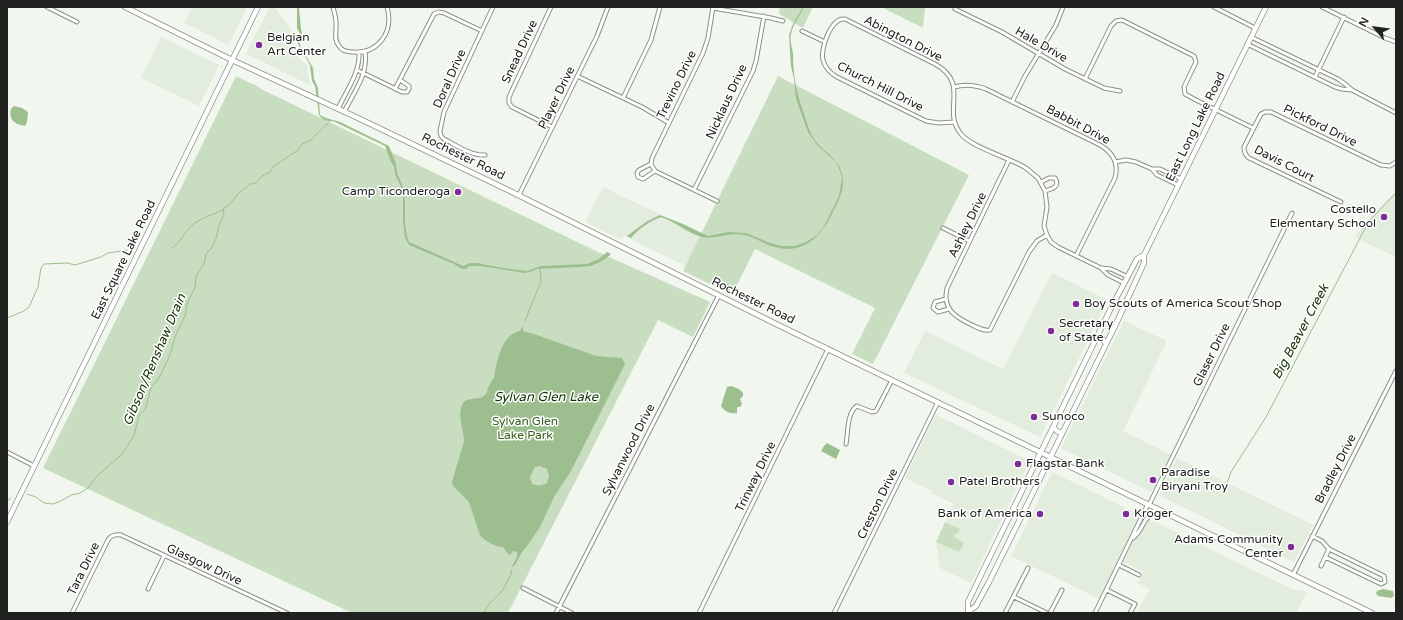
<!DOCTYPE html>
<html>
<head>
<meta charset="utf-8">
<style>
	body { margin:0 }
	#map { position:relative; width:1403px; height:620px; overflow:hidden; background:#f1f7ee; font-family:"Varela Round",sans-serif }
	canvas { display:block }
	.frame { position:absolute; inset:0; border:8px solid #20221f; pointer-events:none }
	.north { position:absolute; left:1355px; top:8px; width:40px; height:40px; -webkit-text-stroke:3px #fff; paint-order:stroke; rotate:298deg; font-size:11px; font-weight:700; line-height:16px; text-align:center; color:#20221f }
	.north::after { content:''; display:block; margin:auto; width:14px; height:18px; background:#20221f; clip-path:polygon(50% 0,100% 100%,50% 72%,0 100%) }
</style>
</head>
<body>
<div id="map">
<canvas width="1403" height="620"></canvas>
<div class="frame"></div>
<div class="north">N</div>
</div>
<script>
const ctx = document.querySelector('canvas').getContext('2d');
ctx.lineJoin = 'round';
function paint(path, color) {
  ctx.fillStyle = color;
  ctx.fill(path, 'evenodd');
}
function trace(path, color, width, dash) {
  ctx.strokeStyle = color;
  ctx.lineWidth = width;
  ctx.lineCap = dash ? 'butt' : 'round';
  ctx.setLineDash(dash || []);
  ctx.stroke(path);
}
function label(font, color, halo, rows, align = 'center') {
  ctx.font = font + ' "Varela Round",sans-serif';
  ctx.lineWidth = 3;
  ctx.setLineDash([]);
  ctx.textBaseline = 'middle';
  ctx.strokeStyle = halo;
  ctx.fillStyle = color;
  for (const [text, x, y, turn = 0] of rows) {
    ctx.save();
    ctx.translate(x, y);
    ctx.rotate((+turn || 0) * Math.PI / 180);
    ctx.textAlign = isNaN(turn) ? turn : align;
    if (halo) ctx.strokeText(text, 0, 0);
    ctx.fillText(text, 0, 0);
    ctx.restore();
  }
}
paint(new Path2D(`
	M192,7h55l-18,38 -45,-22z
	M270,7h4l15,19 8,31 10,8 3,20 -64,-31 10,-22 2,-2z
	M161,37l58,28 -20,41 -58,-28z
	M603,187l98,47 -15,32 -62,-30 -2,4 -37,-18z
	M1396,192v65l-42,-20 36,-40z
	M1052,273l56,27 -68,137 -136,-64 21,-42 78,38z
	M1124,321l43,20 -44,90 48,24 -14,30 -6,7 -90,-44z
	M936,415l94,46 -59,122 -31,-15 -4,-26 18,-38 -23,-11 1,-2 -27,-13z
	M1177,458l136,67 -19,37 -135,-67z
	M1052,472l240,117 15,3 -11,21h-159l13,-24 -12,-6 6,-11 -21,-10 -19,39 -93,-45z`), '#e2eddd');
paint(new Path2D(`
	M780,7h33l-10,21 -24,-14z
	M881,7h44l-2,21z
	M236,76l16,8h2l7,5 339,164 110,49 -17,35 -35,-17 -150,293h-156l-309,-145z
	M778,76l191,99 -96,189 -21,-10 23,-46 -120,-59 -23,46 -49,-24z
	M945,522l15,7 -2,4 -3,1 -1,3 10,6 -5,9 -23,-10z`), '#c9dec0');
paint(new Path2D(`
	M297,7h2l2,22 1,5 -3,6 2,8 12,20 1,11 4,9 2,27 6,3 14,4 49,24 7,18 1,9 7,16 1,13v21l2,13 2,6 54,24 7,-3h7l26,5 24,3 14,-5 46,-2 12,-5 8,-7 4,2 -1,1 -8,6 -11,5 -11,1 -43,2 -7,3 -5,1 -44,-7h-12l-3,3h-4l-8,-5 -45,-19 -4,-7 -2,-18v-29l-8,-17 -1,-8 -3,-4 -6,-16 -52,-25c-6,1 -10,-1 -14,-6l-4,-29 -3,-5 -2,-16 -13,-23v-4l3,-4 -3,-6z
	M803,7h1c-4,9 -11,17 -13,27 -2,8 2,14 2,21 0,18 3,36 9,53 4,11 6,21 12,31 9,13 25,19 28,35 4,15 -4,27 -10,40 -11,23 -30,41 -57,33 -11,-3 -20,-10 -31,-12 -15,-3 -30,5 -42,2 -12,-3 -28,-16 -41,-20 -11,4 -23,12 -30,21l-4,-2 19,-14 14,-7 23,9 25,12 20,-4 18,1 24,10 12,3h13l11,-4 11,-7 6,-7 16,-32 3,-18 -2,-7 -4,-9 -19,-17 -9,-13 -12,-33 -2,-20 -3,-13 -2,-31 4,-11z
	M14,106l8,2 6,4 -1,10 -2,4 -8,-2 -5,-4c-2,-5 -3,-11 2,-14z
	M522,327h1v4l14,4 59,21 26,2 3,6 -54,107 -17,26 -14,30 -13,19 -5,6 -7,13 -4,3 1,6 -2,2 1,-8 6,-11v-5l-4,-1 -3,4h-1l-6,-8c-7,0 -19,-6 -23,-12l-11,-33 -16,-16 -1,-4 12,-41c0,-11 -7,-25 -2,-36 4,-10 18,-3 24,-11 2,-2 1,-6 3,-8 1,-3 3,-5 5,-8 1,-4 1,-8 2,-12 4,-14 8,-32 24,-35zM540,466l7,3 2,7 -2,7c-5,3 -10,3 -15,1l-2,-7 5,-10z
	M731,386l8,3 4,4v3l-3,3 2,5 -2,3h-3v6c-7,1 -12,-1 -16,-7l6,-19z
	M827,443l13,7 -4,9 -15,-8 3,-5z
	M1383,589l10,2 1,5 -3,2 -13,-2 -2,-3 1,-2z`), '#9dbe8e');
trace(new Path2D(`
	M172,248c9,-6 12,-15 19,-22 11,-10 20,-10 32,-16l1,-2 5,-3 9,-11 12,-10 6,-1 6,-7 8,-4 3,-5 25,-17 4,-6 9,-4 18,-18
	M7,318l17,-7 5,-4 9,-20 3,-19 3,-4 23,-1 8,2 26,-8 7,-4 19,-3
	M525,321l16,-40 -1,-12
	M1227,483l4,-11 35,-55 103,-196 27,-28
	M27,494l9,3 8,6 8,1 7,-2 12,-7 9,-2 8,-5 9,-12 23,-20 5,-6 9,-15 5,-20 6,-5 6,-22 8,-10 11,-23 5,-18 10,-21 2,-12 8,-17 1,-11 8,-12 2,-10 5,-5 5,-10 3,-14 5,-10 -1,-5
	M7,501l4,-3
	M484,613l5,-9 14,-14 7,-14`), '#9dbe8e', 1);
const street = new Path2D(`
	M47,7l30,15
	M333,7c1,5 3,10 3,15 1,8 -3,17 3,24 3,5 8,6 14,6 26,2 41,-21 34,-45
	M551,7l-42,90v6l3,4 40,20
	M713,7l-5,31 -5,15 -51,105 -1,6 4,7 62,30
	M1214,7l41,21
	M1322,7l63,31 11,4
	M713,8l58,10 12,3
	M955,9l47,23 63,37 39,19 16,3
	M802,31l23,11
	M1251,37l87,42 7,5 7,6
	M1247,44l88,43 7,2 10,1 44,23
	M357,70l45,22h5l2,-3v-3l-9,-6
	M577,76l65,31 27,16
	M1315,77l29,-60
	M1085,79l26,-53 5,-5 6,-1 72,36 2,6 -12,25 1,7 11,6 57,28
	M954,87c11,-3 21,-2 32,2l114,56c12,7 19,18 15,33l-39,78
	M395,89l39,-75 5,-2 5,1 38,18
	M623,98l28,-58 9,-33
	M1012,102l13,-26 31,-51 7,-18
	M338,109c8,-18 22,-36 21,-56
	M344,112c9,-18 25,-39 21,-60
	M954,122l-15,1 -13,-2 -89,-44c-7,-4 -12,-9 -14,-17 -3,-11 8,-43 22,-41l90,45c36,20 6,46 26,70 10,13 49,24 65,34l12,10 7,13 2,16 -3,19 3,9 4,7 7,5 43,21 10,1 17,8
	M485,155c-14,1 -29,-10 -41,-16l-3,-3 -1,-5 4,-19 49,-105
	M1009,160l-62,128c-5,21 8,29 25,37 6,3 11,6 18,5l39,-78 8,-11 10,-6
	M1115,162l11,-2 10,2 16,7h8l21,10
	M651,164l-12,6 -2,3 1,4 5,2 12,-8
	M1152,169l5,6 21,10
	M1041,182l8,-4h6c6,9 -4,11 -10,13
	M694,190l59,-119 3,-10 8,-45
	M519,195l78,-159 11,-29
	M1341,202l-92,-44c-4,-3 -5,-6 -5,-11l17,-33 4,-2h6l110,53 9,1 6,-4
	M943,228l26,13
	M1101,268l7,7 16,8
	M946,299l-11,3 -2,6 5,4 11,-3
	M846,444c2,-11 1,-32 11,-38l15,6 4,-1 16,-31
	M7,452l27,14
	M1149,505l143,-292
	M1312,536l10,5 7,8 -8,17
	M1133,538c6,-5 8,-10 12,-17 3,-4 8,-8 11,-13
	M1325,557l56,27 4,-2 -1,-6 -55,-27
	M1119,565l20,10
	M1293,575l103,-204
	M523,588l49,25
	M148,589l16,-33
	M1107,590l28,14 -5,9
	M1014,597l33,16
	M72,613l36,-73c3,-5 7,-6 13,-5l166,78
	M556,613l163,-318
	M699,613l129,-264
	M834,613l104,-211
	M1005,613l23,-45
	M1050,613l12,-23
	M1095,613l53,-109`);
const secondary = new Path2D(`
	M125,7l107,53 126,58 152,73 264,132 598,290
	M1098,337l4,1 4,6
	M1053,427l5,5h5
	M7,522l251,-515
	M968,612l8,-6 13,-24 127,-258 28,-61v-8
	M968,613v-11l12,-25 131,-269 26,-49 7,-4 122,-248`);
trace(street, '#8b9188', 5);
trace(secondary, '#8b9188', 6);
trace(street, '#fff', 3);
trace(secondary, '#fff', 4.5);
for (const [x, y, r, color] of [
	[259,45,4,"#7e2b9a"],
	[458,192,4,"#7e2b9a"],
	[1384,217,4,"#7e2b9a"],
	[1076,304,4,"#7e2b9a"],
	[1051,331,4,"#7e2b9a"],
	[1034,417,4,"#7e2b9a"],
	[1018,464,4,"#7e2b9a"],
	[1153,480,4,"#7e2b9a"],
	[951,482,4,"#7e2b9a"],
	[1040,514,4,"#7e2b9a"],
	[1126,514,4,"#7e2b9a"],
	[1291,547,4,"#7e2b9a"]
]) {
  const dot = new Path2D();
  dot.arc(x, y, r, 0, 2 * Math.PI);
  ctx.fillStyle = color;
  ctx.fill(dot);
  trace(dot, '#fff', 1.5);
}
label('12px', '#20221f', '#fff', [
	["Belgian",267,38],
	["Art Center",267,52],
	["Camp Ticonderoga",450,192,"right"],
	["Costello",1376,210,"right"],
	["Elementary School",1376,224,"right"],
	["Boy Scouts of America Scout Shop",1084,304],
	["Secretary",1059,324],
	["of State",1059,338],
	["Sunoco",1042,417],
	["Flagstar Bank",1026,464],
	["Paradise",1161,473],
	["Biryani Troy",1161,487],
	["Patel Brothers",959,482],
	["Bank of America",1032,514,"right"],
	["Kroger",1134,514],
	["Adams Community",1283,540,"right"],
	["Center",1283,554,"right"]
], 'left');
label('12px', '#20221f', '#fff', [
	["Abington Drive",903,39,27],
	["Hale Drive",1041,45,30],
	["Snead Drive",520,52,-65],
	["Doral Drive",450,79,-66],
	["Trevino Drive",677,85,-64],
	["Church Hill Drive",880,87,27],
	["Player Drive",557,98,-64],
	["Nicklaus Drive",727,102,-65],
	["Babbit Drive",1078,125,28],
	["Pickford Drive",1320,126,26],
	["East Long Lake Road",1196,127,-64],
	["Rochester Road",463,157,26],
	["Davis Court",1284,164,27],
	["Ashley Drive",968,225,-64],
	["East Square Lake Road",124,260,-64],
	["Rochester Road",753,301,26],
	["Glaser Drive",1212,355,-64],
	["Sylvanwood Drive",629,450,-63],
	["Bradley Drive",1336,469,-63],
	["Trinway Drive",756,477,-64],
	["Creston Drive",878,504,-64],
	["Glasgow Drive",204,565,25],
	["Tara Drive",84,569,-64]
]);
label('12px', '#35601f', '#fff', [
	["Sylvan Glen",525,422],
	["Lake Park",525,436]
]);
label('italic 13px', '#133200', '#fff', [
	["Big Beaver Creek",1301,332,-62],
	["Gibson/Renshaw Drain",155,360,-67],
	["Sylvan Glen Lake",546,398]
]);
</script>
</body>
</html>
